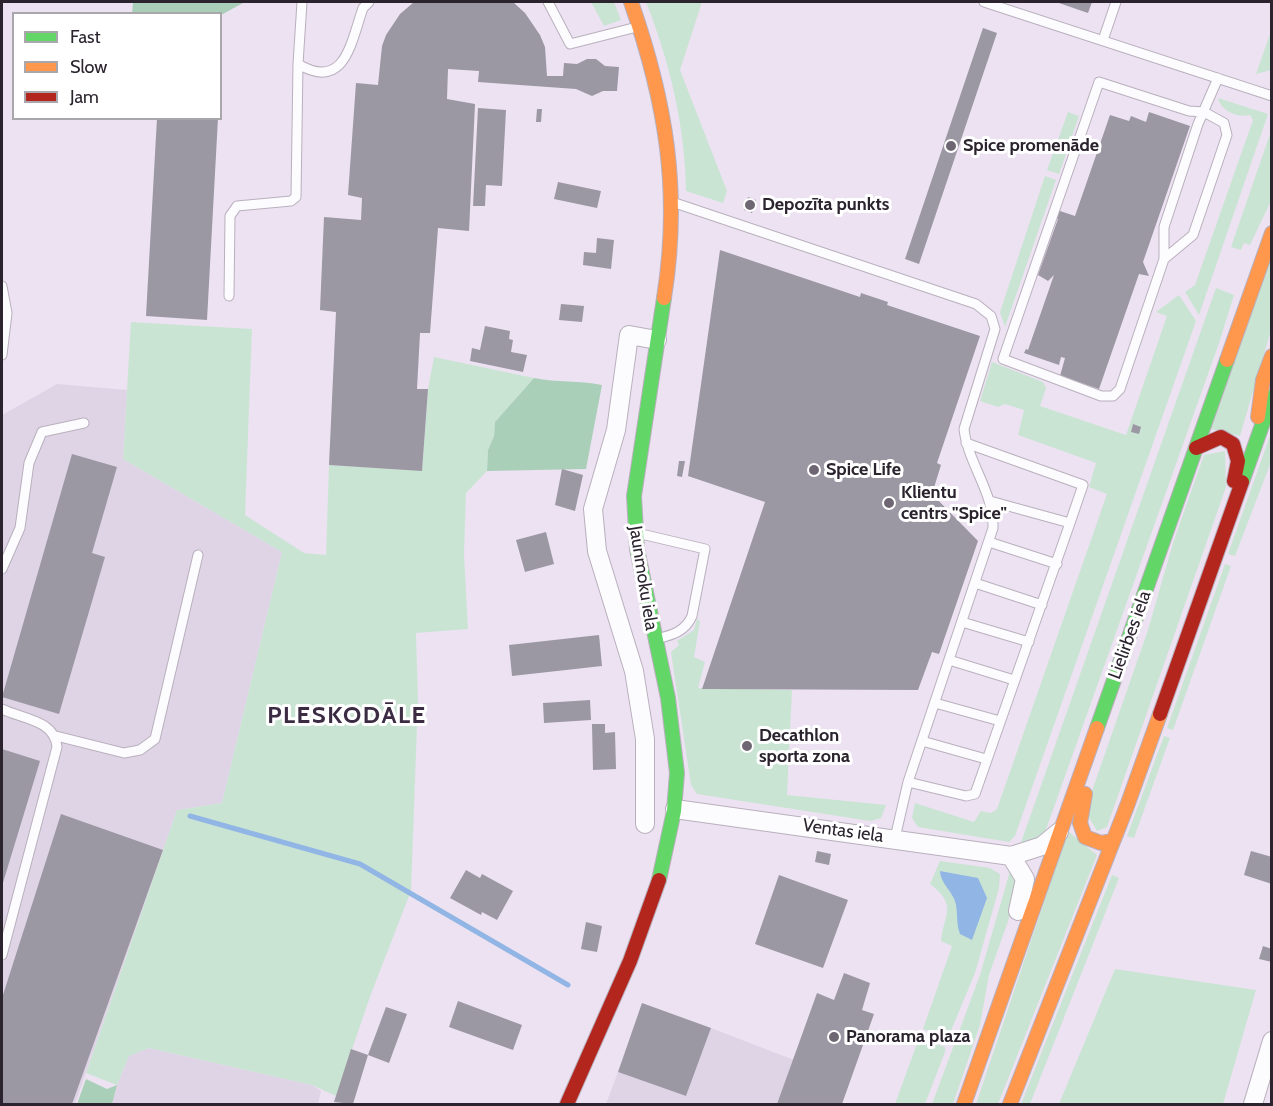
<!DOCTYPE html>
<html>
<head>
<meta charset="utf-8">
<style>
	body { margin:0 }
	#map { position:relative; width:1273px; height:1106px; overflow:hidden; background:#ede2f2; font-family:Cabin,sans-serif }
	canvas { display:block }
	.frame { position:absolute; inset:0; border:3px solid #2b242f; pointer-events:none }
	.legend { position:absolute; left:12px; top:12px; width:210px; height:108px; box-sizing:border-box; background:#fff; border:2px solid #aaa7ac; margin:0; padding:8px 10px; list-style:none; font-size:18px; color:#2b242f }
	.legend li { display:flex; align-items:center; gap:12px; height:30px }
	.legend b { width:30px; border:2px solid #aaa7ac }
</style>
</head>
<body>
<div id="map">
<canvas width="1273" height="1106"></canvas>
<div class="frame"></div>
<ul class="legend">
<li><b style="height:8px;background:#63d668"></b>Fast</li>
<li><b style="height:8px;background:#ff974d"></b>Slow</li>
<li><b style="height:8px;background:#b3261e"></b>Jam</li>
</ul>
</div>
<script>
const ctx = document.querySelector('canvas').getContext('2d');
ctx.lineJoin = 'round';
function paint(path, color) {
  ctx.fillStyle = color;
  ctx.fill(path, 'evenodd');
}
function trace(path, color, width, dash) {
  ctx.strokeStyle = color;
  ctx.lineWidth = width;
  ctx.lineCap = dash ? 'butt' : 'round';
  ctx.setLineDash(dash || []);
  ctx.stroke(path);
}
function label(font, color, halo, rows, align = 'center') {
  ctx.font = font + ' Cabin,sans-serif';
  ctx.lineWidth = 6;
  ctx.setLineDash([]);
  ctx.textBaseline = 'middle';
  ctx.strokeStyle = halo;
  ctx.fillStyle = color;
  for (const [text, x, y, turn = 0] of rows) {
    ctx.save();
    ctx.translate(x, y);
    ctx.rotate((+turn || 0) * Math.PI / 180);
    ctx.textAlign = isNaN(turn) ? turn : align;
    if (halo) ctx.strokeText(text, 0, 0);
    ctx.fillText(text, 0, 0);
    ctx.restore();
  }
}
paint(new Path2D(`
	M57,384l70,6 -4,69 159,93 -60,251 -45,7 -102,294h-73v-689z
	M711,1028l83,32 -17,44h-171l12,-32 68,24z
	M149,1048l163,37 9,6 -3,13h-206l5,-19 12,-29z`), '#ded4e6');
paint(new Path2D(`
	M591,2h23l7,18 -17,6z
	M646,2h56l-22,68 47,121 -4,12 -37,-12c-1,-65 -16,-128 -40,-189z
	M1271,31v39l-15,4z
	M1218,98l50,16 -69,201 -14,-23 10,-7 58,-165 -3,-5c-13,3 -29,-4 -32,-17z
	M1068,112l11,4 -20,58 -12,-4z
	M1271,131v70l-21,44 -6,-2 -3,7 -10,-3z
	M1045,176l11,4 -51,147 -5,-15z
	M1271,257v73l-31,106 -29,-7z
	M1216,288l18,7 -15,48 -176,495 -24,10z
	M1179,295l17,26 -181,515 -6,6 -91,-15 -6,-9 3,-15 59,19 7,-11 10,2 6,-4 110,-315 -18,-7 7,-24 -78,-28 6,-25 -19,-6 -7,3 -18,-6 12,-39 51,20 3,6 -6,18 86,29 41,-119 -11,-4z
	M131,322l121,7 -7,186 59,38 22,2 3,-90 93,5 6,-81 6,-32 100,21 -39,44 -1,14 -6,14 -1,21 -21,22 -2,61 4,75 -52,4 2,65 -7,193 -40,103 -35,102 -24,-11 -163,-37 -20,8 -12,29 -31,-12 91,-263 45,-7 60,-251 -159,-93z
	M1271,433v29l-36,94 -7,-2z
	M1225,451l1,36 -119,340 -10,4 -12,-20 63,-181 25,-87 31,-88z
	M1225,564l6,2 -58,164 -6,-2z
	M697,619l3,2 -6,36 11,5 -7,26 94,2 -5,105 99,10 -5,13 -11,3 -173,-27 -6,-9 -20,-133 8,-7 -2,-4 17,-11z
	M1164,736l6,2 -36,100 -7,-2z
	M1068,831l29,24 -99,249h-22z
	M940,861l50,7 10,6 -1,14 -24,85 -27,65 -25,-9 29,-83 -11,-5c2,-26 18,-35 -11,-57z
	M1010,871l9,19 -30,85 -9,50 -27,79h-21l48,-129z
	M1112,875l7,3 -89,226h-9z
	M1115,969l141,21 -33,114h-164z
	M919,1038l26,9v5l-20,52h-30z`), '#cae4d4');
paint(new Path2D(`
	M133,2h107l3,1 -22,12 -89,-1z
	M534,378c24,5 44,2 68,7l-16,84 -99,2 1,-21 6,-14 1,-14z
	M86,1079l21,10 10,-4 -5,19h-35z`), '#aacfb9');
paint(new Path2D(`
	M940,871l38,7 9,20 -15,42 -12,-6c-4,-11 -2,-18 -4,-29 -2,-13 -15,-20 -16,-34z`), '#91b5e4');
trace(new Path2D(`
	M190,816l170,48 208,121`), '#91b5e4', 5);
paint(new Path2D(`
	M414,2h99l12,11 15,22 5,12 2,29h16l1,-13 13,1 10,-5h9l9,7 14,1 -2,24h-14l-11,5 -16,-7 -98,-7 1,-11 -31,-2 -1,30 28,5 -6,127 -31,-3 -8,105h-10l-3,56h11l-6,82 -93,-6 7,-153 -16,-2 4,-93 37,3 1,-22 -14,-3 8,-112 22,2 4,-39 4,-11 14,-21z
	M1056,2h36l-4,11z
	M983,28l14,5 -78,231 -14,-5z
	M478,108l28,2 -4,76 -16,-1 -1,21h-12z
	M537,109h5l-1,13h-5z
	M1149,112l41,14 -47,136 6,14 -10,-2 -40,115 -39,-13 5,-18 -4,-1 -2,8 -35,-12 2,-4 2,1 26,-75 -6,6 -10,-6 20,-56 -3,-1 2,-8 18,6 35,-101 19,6 2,-5 15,6z
	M157,118h61l-11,202 -61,-4z
	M558,182l43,9 -4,17 -43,-9z
	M748,197l8,3 -4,13 -8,-3z
	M597,238l17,2 -3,29 -28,-4 1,-13 12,1z
	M720,250l140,47 1,-4 27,9 -1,3 93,31 -43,127 4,2 -9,29 46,47 -39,113 -7,-2 -14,38 -216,-1 63,-187 -77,-26z
	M561,304l23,2 -2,16 -23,-2z
	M485,326l25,5 -1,8 4,1 -2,12 16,3 -4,17 -53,-11 2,-13 8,2z
	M1133,424l8,3 -2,7 -8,-2z
	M72,454l45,13 -25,86 13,4 -46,157 -57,-17z
	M679,461h6l-3,16 -5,-1z
	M562,469l21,6 -8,36 -20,-6z
	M546,532l8,32 -29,8 -9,-32z
	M599,635l3,31 -90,10 -3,-31z
	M590,700l1,20 -47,3 -1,-20z
	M592,724h13v9l10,-1 1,37 -23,1z
	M2,749l38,12 -38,125z
	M61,814l102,36 -91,254h-70v-106z
	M817,851l14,3 -2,11 -14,-3z
	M1251,851l21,6v27l-28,-9z
	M466,870l14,8 2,-4 31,17 -16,29 -15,-8 -1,3 -31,-17z
	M779,875l69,25 -25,68 -68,-24z
	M586,922l16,4 -5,26 -16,-3z
	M1263,946l9,3v13l-13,-3z
	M844,973l26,10 -8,27 12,4 -32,90h-65l40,-111 17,7z
	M458,1001l64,24 -9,25 -64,-23z
	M642,1003l69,25 -25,68 -68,-24z
	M386,1007l21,7 -18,49 -21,-8 -15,49 -19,-2 17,-53 17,6z`), '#9b97a3');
const lane = new Path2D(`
	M302,2l-4,62c47,28 53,-22 65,-56l6,-6
	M548,2l22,42 67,-17
	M984,2l288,94
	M1103,40l13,-38
	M675,203l301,101 15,12 4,13 -31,100c4,35 30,63 29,99l-85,254 -13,56
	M1164,259l29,-24 34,-100 -3,-12 -20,-11 -15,-1 -90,-29 -96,277 98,37h12l7,-7 44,-130v-32l34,-103 20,-46
	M2,286l5,27 -5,42
	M229,296l1,-80 7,-10 54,-5 5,-4 2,-133
	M966,443l117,42 -13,38
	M637,533l68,16 -13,67c-7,16 -20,19 -36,23
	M989,542l68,22
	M2,569l18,-41 9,-65 13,-31 42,-9
	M975,583l67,22
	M962,622l67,20
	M949,660l65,20
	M935,703l65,18
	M2,709c20,10 53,11 55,38l-55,208
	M56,736l68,17 16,-3 15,-11 43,-184
	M922,741l64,18
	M908,782l58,14 9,-2 95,-271 -80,-22`);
const street = new Path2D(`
	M675,809l336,47 31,-10 17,-14
	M645,824v-85l-11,-68 -37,-120 -4,-42 23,-79 13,-95 28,5
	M1011,856l14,23 -7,32
	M1253,1104l19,-63`);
const fast = new Path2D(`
	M1242,482l30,-85
	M1097,728l130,-368
	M659,880l15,-69 3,-38 -9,-75 -31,-149 -3,-53 30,-198`);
const slow = new Path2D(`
	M631,2c35,100 50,190 33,296
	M1227,360l45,-127
	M1258,417l5,-37 9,-24
	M1085,794l-5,29 5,14 16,6 12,-2
	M964,1104l133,-376
	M1010,1104l117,-298 33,-92`);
const jam = new Path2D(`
	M1196,448l25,-11 12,7 5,17 -4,20
	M1160,714l82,-232
	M567,1104l63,-143 29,-81`);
trace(lane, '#b9b0bd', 11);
trace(street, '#b9b0bd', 20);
trace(fast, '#b9b0bd', 16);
trace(slow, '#b9b0bd', 16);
trace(jam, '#b9b0bd', 16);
trace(lane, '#fcfbfd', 9);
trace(street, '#fcfbfd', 18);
trace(fast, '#63d668', 14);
trace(slow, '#ff974d', 14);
trace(jam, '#b3261e', 14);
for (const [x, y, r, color] of [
	[951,146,6,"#6f6673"],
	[750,205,6,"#6f6673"],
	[814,470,6,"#6f6673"],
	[889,503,6,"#6f6673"],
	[747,746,6,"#6f6673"],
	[834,1037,6,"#6f6673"]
]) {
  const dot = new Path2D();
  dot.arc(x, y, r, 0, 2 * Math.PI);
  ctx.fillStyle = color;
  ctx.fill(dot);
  trace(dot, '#fff', 2);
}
label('bold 18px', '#2b242f', '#fff', [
	["Spice promenāde",963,146],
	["Depozīta punkts",762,205],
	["Spice Life",826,470],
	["Klientu",901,493],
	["centrs \"Spice\"",901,514],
	["Decathlon",759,736],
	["sporta zona",759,757],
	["Panorama plaza",846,1037]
], 'left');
label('18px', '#2b242f', '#fff', [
	["Jaunmoku iela",643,578,81],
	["Lielirbes iela",1130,635,-70],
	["Ventas iela",843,831,8]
]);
ctx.letterSpacing = '1.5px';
label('bold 24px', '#3c2c43', '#fff', [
	["PLESKODĀLE",347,716]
]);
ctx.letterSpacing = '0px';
</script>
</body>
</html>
